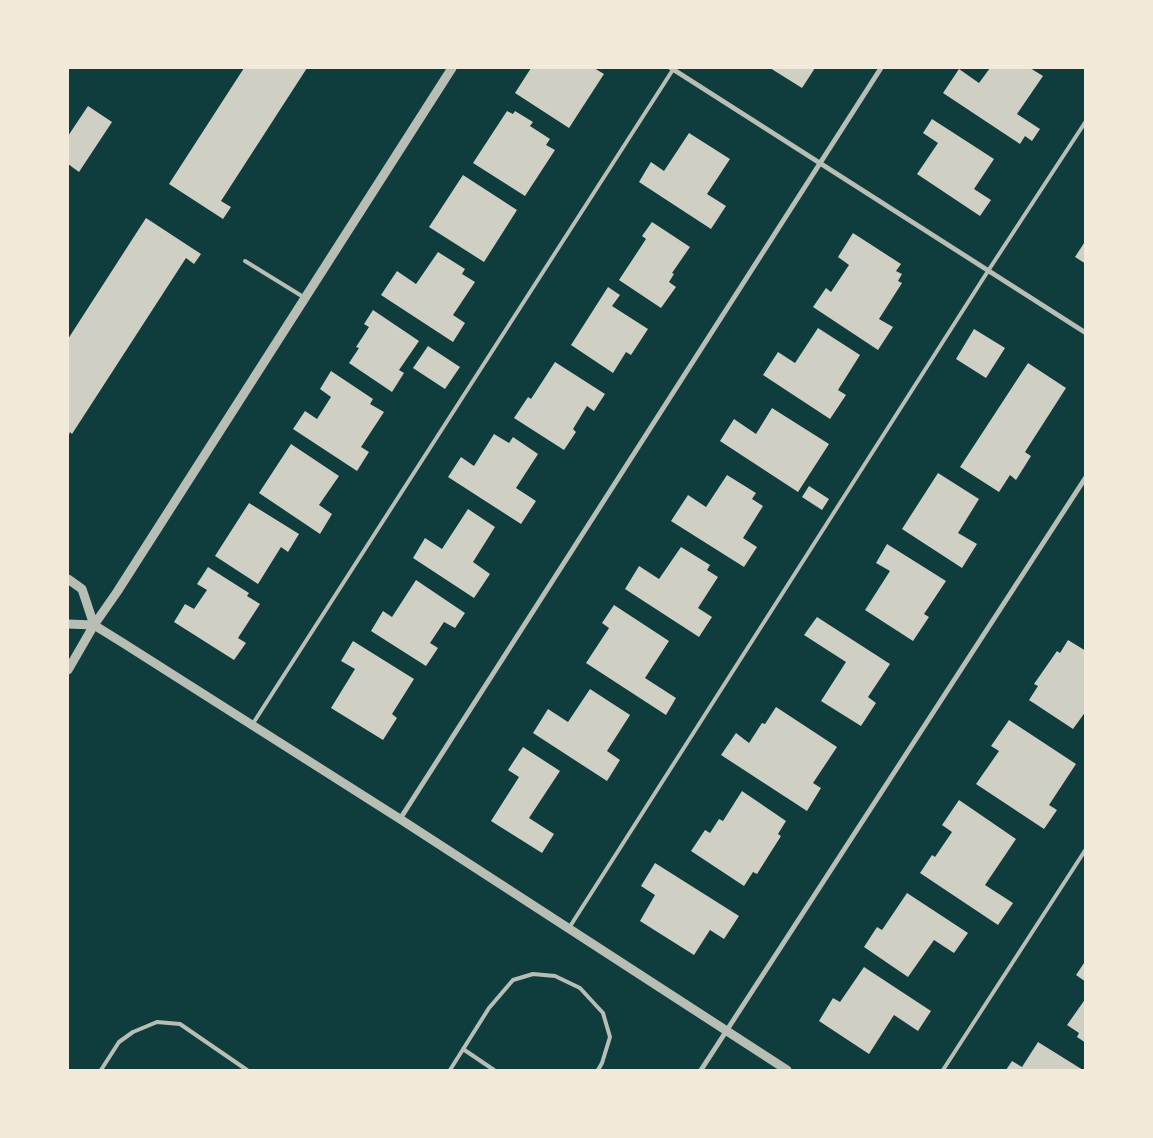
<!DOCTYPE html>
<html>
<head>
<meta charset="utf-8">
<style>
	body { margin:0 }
	#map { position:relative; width:1153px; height:1138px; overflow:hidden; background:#0f3d3e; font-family:Georgia,serif }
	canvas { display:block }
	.frame { position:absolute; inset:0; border:69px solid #f1e9da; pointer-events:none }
</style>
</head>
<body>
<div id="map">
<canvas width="1153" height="1138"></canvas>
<div class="frame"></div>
</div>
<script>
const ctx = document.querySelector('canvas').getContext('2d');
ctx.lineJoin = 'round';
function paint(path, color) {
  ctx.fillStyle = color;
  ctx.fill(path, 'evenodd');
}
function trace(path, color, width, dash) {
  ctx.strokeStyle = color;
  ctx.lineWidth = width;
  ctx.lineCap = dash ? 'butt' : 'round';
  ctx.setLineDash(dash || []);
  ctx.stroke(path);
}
paint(new Path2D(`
	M244,68h63l-86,133 10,6 -8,12 -54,-35z
	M531,68h63l10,6 -35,54 -54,-35z
	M770,68h45l-13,20z
	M990,68h40l13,8 -26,38 23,15 -8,12 -7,-5 -5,8 -77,-51 16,-24 20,14z
	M88,106l24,16 -33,50 -11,-8v-28z
	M507,111l6,3 2,-3 18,11 -3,4 20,13 -4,6 9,5 -30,46 -52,-33z
	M932,119l62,40 -20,30 17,11 -11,16 -63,-42 21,-31 -15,-10z
	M689,133l41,26 -23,35 19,12 -15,23 -72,-47 12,-20 13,9z
	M463,175l54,35 -33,52 -55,-35z
	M146,218l55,36 -7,10 -8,-6 -114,176 -2,-2 -2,5v-98z
	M652,222l38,25 -18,26 2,1 -5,8 7,5 -15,21 -42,-28 27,-41 -4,-3z
	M853,233l48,31 -5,7 6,3 -4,7 4,2 -23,36 14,8 -15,23 -65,-43 13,-19 5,4 18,-27 -11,-8z
	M1086,240v24l-11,-7z
	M438,252l27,17 -3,5 13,8 -22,33 12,8 -12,19 -72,-47 16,-24 19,13z
	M608,287l12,8 -8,11 36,23 -17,26 -5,-3 -13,21 -42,-28z
	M373,310l46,31 -20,29 5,3 -12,19 -43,-29 10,-15 -3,-1 13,-20 -5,-3z
	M818,328l42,27 -22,35 8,5 -16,24 -67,-44 15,-23 17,11z
	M974,329l31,19 -19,30 -30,-19z
	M428,346l32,21 -15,22 -32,-21z
	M555,362l50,32 -11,17 -7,-5 -14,23 3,3 -12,18 -50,-32 14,-21 3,2z
	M1028,363l38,25 -41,64 6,4 -15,24 -6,-5 -11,17 -39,-25z
	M331,371l42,28 -3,5 14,8 -23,35 8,5 -12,19 -64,-42 12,-18 12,8 14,-22 -11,-8z
	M772,408l57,36 -31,48 -78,-51 14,-22 22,15z
	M494,434l15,9 4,-6 25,17 -22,34 20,13 -15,23 -73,-47 13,-20 13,9z
	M291,444l48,32 -20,29 13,9 -12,20 -61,-41z
	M938,473l41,26 -21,34 19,11 -15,24 -60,-39z
	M727,475l29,18 -4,6 11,7 -20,32 14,9 -13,20 -73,-46 17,-26 18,12z
	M809,486l20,13 -7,11 -20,-13z
	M249,503l50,31 -11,18 -7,-5 -23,37 -43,-28z
	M468,509l27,18 -22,35 17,12 -16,24 -61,-40 12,-20 17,11z
	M887,544l59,37 -22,33 5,3 -16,24 -48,-31 25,-39 -14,-8z
	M681,547l29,18 -3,5 11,7 -20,31 14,9 -13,20 -74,-48 14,-23 20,13z
	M208,567l41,26 -2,3 13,8 -22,34 8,5 -12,17 -60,-38 11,-18 9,5 13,-19 -10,-6z
	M416,580l49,33 -10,15 -11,-6 -14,21 8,5 -12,18 -55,-35 12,-20 9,6z
	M614,605l55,36 -24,37 31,20 -10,17 -80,-52 23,-35 -7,-5z
	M817,617l73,47 -22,33 8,6 -15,23 -40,-25 25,-39 -42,-27z
	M1068,640l18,11v60l-13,18 -44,-29 9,-14 -4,-2 23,-33 3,2z
	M353,641l61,38 -22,35 5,4 -14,22 -52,-32 24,-39 -14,-8z
	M590,689l40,26 -23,36 13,9 -13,21 -74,-48 15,-24 20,13z
	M776,707l61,40 -24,36 8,5 -14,23 -86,-56 15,-22 13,10 13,-20 3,1z
	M1009,720l67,44 -27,41 8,5 -13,19 -68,-45 23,-33 -8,-5z
	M523,747l37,24 -31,47 25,16 -12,19 -51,-32 28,-44 -11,-7z
	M742,791l44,30 -8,13 3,2 -24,38 -4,-2 -9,14 -53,-35 14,-21 5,3 9,-14 4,2z
	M959,800l57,39 -31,46 28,18 -15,22 -78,-52 12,-18 3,2 17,-25 -10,-7z
	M655,863l84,53 -15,23 -14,-9 -16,25 -54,-34 15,-26 -14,-9z
	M907,893l61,40 -14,20 -20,-13 -26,37 -44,-30 13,-20 5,3z
	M1086,960v22l-10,-7z
	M864,967l67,44 -13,20 -24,-16 -25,39 -50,-33 14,-23 7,4z
	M1086,998v45l-9,-6 2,-4 -12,-8z
	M1038,1042l45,28h-77l6,-9 10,6z`), '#cfcfc3');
trace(new Path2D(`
	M245,261l60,37
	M252,725l422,-657
	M569,928l419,-657 98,-150
	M463,1049l31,21
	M101,1070l18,-28 14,-10 24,-10 23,2 67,46
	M450,1070l39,-62 24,-28 20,-6 22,2 25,12 23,25 7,24 -8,26 -4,7
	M943,1070l143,-221`), '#b8beb3', 4);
trace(new Path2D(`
	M671,68l415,265
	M400,819l481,-751
	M701,1070l385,-593`), '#b8beb3', 5);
trace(new Path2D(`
	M68,579l14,10 12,36
	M68,624l26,1 29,18 277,176 387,251
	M68,670l26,-45 23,-33 335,-524`), '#b8beb3', 9);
</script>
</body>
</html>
